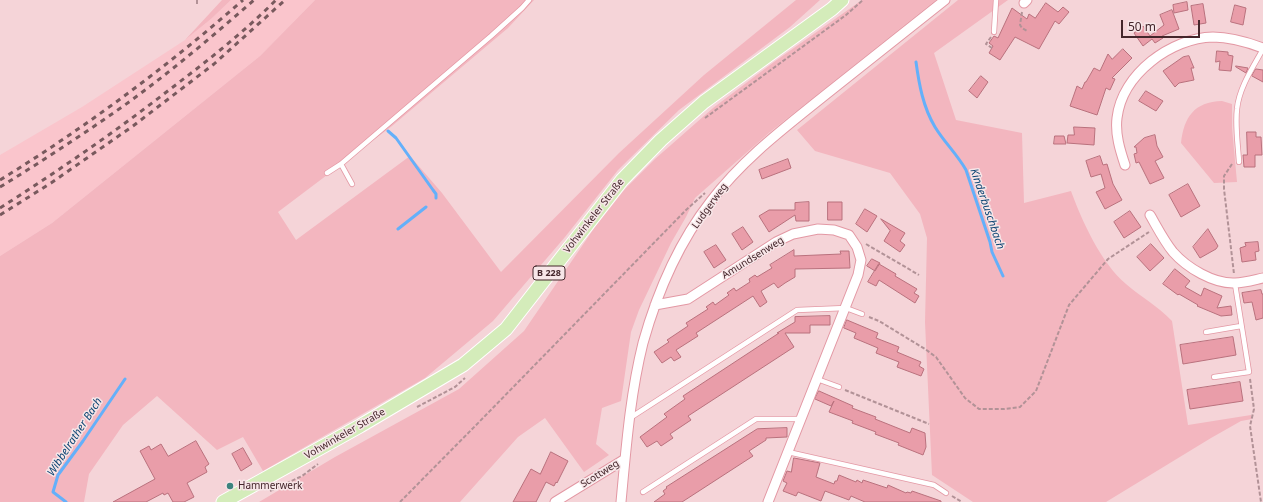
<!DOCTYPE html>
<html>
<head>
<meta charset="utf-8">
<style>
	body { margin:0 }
	#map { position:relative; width:1263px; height:502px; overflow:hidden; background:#f5d4d8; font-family:"Noto Sans",sans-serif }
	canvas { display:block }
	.scale { position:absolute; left:1121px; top:20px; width:79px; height:18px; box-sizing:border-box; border:2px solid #44262b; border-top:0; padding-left:5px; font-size:12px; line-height:14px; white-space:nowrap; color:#44262b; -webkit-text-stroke:3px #f7e6e8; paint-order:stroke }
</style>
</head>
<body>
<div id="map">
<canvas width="1263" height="502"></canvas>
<div class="scale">50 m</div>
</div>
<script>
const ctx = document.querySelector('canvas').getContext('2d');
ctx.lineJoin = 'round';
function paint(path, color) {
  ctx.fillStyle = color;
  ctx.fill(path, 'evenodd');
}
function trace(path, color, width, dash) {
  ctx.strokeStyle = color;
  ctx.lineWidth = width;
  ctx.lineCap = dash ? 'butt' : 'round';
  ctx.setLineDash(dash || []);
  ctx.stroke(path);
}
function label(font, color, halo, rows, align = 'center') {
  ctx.font = font + ' "Noto Sans",sans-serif';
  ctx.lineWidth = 3;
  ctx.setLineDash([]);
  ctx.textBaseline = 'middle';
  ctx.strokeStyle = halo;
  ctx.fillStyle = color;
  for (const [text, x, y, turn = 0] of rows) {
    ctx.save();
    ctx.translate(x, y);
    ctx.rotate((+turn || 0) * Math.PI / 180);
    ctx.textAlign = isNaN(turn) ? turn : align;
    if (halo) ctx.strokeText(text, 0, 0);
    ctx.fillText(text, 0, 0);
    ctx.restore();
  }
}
paint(new Path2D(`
	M231,0h84l-55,56 -208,167 -52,33v-101l82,-48 103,-67 26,-21z`), '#fac5cc');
paint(new Path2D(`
	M222,0h9l-20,19 -26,21z
	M315,0h219l-26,28 -116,98 -114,86 18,28 114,-84 32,37 59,79 118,-119 85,-78 92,-75h24l-30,27 -111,83 -61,60 -53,67 -72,84 -68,57 -162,93 -20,-34 -26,13 -60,-54 -34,29 -34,49 -5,28h-84v-246l52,-33 208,-167z
	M862,0h74l-166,132 -75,66 -9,19 -15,26 -32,67 -8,22 -10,69 -19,7 -6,36 13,11 -25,17 -39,-54 -27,19 -58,65h-201l76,-45 124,-68 65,-58 71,-104 30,-38 30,-30 58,-51 61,-46z
	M958,0h50l-74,53 22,67 66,13 2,70 47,-12c11,30 30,72 55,93 15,13 32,22 46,37l16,104 63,-10 1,4 -11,2 -30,17 -105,64h-133l-41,-27 -7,-153 2,-84 -7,-24 -30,-41 -75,-22 -18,-21z
	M1222,101l10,3v24l5,54 -23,1 -33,-40c3,-26 13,-41 41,-42z`), '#f3b6bf');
trace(new Path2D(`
	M916,62c3,22 7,45 19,65 9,15 22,27 31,43l24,72 2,10 11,24
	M388,131l8,7 37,52 3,4v4
	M398,229l28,-22
	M66,502l-13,-10 5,-17 25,-34 42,-62`), '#64b0fa', 3);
const building = new Path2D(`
	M1187,2l1,8 -14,3 -1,-8z
	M1046,3l12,9 5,-5 6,5 -10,12 -4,-3 -16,28 -24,-12 -15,23 -11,-7 4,-7 -4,-3 5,-7 4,2 14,-30 15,11 2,-5 6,4z
	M1203,4l3,19 -12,2 -3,-19z
	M1235,5l11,3 -3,17 -12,-3z
	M1172,10l7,19 -17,7 1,2 -8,5 -3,-4 -9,7 -9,-13 9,-7 7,10 14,-11 -4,-10z
	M1123,49l9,9 -20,20 3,1 -5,11 -4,-2 -9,27 -27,-9 7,-20 5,3 3,-7h1l8,-14 6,3 8,-17 4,5z
	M1217,51l11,1v3l5,1 -2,15 -12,-1 1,-9 -4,1z
	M1189,56l5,12h-3l3,12 -15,3 -4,4 -12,-16 20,-14z
	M1236,66l12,2 -2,5 -10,-6z
	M1256,69l7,1v12l-11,-6z
	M981,76l7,6 -11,16 -8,-7z
	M1146,91l17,10 -7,10 -17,-10z
	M1074,127l21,1 -1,17 -27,-2 1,-8h6z
	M1247,132h9v5h5l1,18h-7v12h-11l-1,-12h4z
	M1155,135l2,11 6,11 -8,4 9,17 -14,6 -11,-22 -3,1 -2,-9 3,-1 -1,-6h-2l10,-9z
	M1055,136h9l2,8h-12z
	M1100,156l3,9 4,-1 6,20 9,16 -17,9 -9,-17 9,-4 -4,-14 -10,3 -5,-16z
	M788,159l3,9 -29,11 -3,-9z
	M1188,184l12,22 -19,11 -12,-22z
	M809,202v19h-13l-1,-6 -26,17 -10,-16 10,-6h26v-7z
	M828,202h14v18h-14z
	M865,209l12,7 -10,16 -11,-8z
	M1130,211l11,16 -17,11 -10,-16z
	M881,219l24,14 -5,8 5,4 -5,7 -16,-11 6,-10z
	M743,227l10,15 -11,8 -10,-16z
	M1208,229l10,17 -2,3 -16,9 -7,-11z
	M1258,242l1,9 -4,1 1,8 -14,2 -2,-14 6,-2 -1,-3z
	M1151,244l13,14 -14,13 -13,-14z
	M716,245l10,15 -12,8 -10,-16z
	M794,250v6l47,-2 -1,-3h9l1,17 -55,1v8l-10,6 -7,5 -4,-5 -13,8 6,11 -7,5 -7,-11 -57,37 2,3 -22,14 5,7 -7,4 -3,-4 -9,6 -8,-11 15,-10 -2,-2 21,-14 -2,-3 22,-14 -2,-2 7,-5 2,3 14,-10 -2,-2 7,-5 2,3 14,-9 -1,-3 6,-4 2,2 15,-9 -2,-3z
	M872,259l8,4 -5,8 -8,-5z
	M879,264l17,10 -1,2 22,13 -3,4 5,3 -4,7 -36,-23 -3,6 -8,-4z
	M1175,269l15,12 -5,6 16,9 3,-8 18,8 -5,12 14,-2 1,9 -11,1 -24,-10 1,-1 -19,-11 -1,1 -15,-11z
	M1261,290l1,4h1v24l-7,2 -4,-18 -8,1 -2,-10z
	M830,316v9h-20v8h-25l9,14 -106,69 3,4 -21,14 3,4 -12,8 -4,-5 -10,6 -7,-10 27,-20 -3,-3 21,-15 -2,-3 96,-63h-2l18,-11v-5z
	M847,320l31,13 -2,5 23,9 -2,5 24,10 -2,4 5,3 -3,7 -24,-9 2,-5 -23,-9 2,-5 -24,-10 2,-5 -12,-5z
	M1233,337l3,18 -53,9 -3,-19z
	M1240,382l3,19 -53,8 -3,-19z
	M819,391l34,15 -1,2 24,9 -1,2 35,14 2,-5 13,5 1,14 -3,8 -25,-10 1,-2 -24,-9 1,-2 -24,-9 1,-2 -24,-9 5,-11 -3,5 -16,-7z
	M787,428v9l-21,1v2l-17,11 4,5 -71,46h-28l11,-8 -2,-3 4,-3 -1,-1 91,-58z
	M196,441l13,23 -4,3 2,5 -20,11 7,14 -10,5h-11l-5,-9 -4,2 -1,-2 -17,9h-33l42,-23 -15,-28 9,-5 2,4 10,-6 7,12z
	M243,448l9,16 -11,7 -9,-17z
	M551,452l17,9 -11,22 -1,-1 -2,4 -8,-4 -10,20h-23l18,-33 9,5z
	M794,458l26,5 -4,14 18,7 1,-3h2l2,-6 17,7 1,-2 5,3 1,-3 24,8 1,-3 18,8 1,-1 4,1 1,-2 29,10v1h-76l-14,-6 -2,4 -24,-9 -4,10 -23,-9 -2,4 -13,-5 4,-8 -4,-2 4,-10 4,1z`);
paint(building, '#e99da9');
trace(building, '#b9717d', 1);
const lane = new Path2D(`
	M994,32l2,-32
	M1239,162c-1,-17 -4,-36 -2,-53 2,-21 16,-42 26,-60
	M327,173l14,-9
	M352,184l-11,-20 150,-128 31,-28 7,-8
	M1206,332l35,-6
	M1214,377l35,-5 -14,-88
	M817,379l22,8
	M630,418l167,-108 49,-2 16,6
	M788,452l146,33 12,8
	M643,492l113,-73h45`);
const street = new Path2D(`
	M1024,3l3,-3
	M1125,165c-5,-15 -10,-31 -8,-47 5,-44 54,-80 96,-81 17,0 34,5 50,11
	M1150,215c7,12 14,26 23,37 14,16 41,32 62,31 9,0 19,-3 28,-5
	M655,305l33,-6 88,-57 17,-8 25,-5 16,1 15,5 8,12 4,13 -3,15 -90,227
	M555,502l70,-43
	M621,502c5,-53 9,-107 22,-159 14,-50 36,-101 68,-142 32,-42 72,-72 113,-105 40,-32 81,-64 121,-96`);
const primary = new Path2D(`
	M223,502l137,-76 103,-61 43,-36 116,-149 39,-40 43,-38 128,-93 10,-9`);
trace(lane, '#e398a4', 6);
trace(street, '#e398a4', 11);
trace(primary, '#fff', 15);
trace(new Path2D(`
	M197,0v5
	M1022,12l-2,13 2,3 5,3
	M991,37l-5,7 6,4
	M705,118l141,-103 17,-15
	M1232,164l-8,12v13l10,85
	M866,244l53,31
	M869,317l10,4 46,28 11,8 29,41 14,11h25l16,-2 16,-16 33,-86 39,-46 41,-27
	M1250,379l4,30 -4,17 11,76
	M845,390l84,34
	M417,407l38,-20 10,-9
	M270,491l32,-15 16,-12
	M952,496l10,6
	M400,502l84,-85 202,-207 19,-17`), '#b29297', 2, [4, 2]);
trace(lane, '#fff', 4.5);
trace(street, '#fff', 9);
trace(primary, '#d4ecba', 13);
trace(new Path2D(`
	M0,180c86,-53 167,-113 243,-180
	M0,187c41,-25 82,-52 122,-80 46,-33 90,-70 132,-107
	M0,208c58,-37 115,-76 169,-118 37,-28 74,-57 107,-90
	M0,215l51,-32 82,-57 81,-62 71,-64`), '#78595d', 3, [5, 5]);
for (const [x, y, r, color] of [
	[230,486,4,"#3c837e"]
]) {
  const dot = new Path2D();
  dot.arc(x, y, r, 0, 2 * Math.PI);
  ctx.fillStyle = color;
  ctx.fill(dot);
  trace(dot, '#f7e6e8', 1.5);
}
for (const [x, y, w] of [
	[549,273,32]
]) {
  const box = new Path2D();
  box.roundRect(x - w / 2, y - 7, w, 14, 3);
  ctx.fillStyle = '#f7e6e8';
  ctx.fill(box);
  trace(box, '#44262b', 1);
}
label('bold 9px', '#44262b', null, [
	["B 228",549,273]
]);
label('10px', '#44262b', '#f7e6e8', [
	["Ludgerweg",710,206,-54],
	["Vohwinkeler Straße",594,216,-52],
	["Amundsenweg",753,258,-32],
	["Vohwinkeler Straße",345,434,-30],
	["Scottweg",600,474,-32]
]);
label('10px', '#44262b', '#f7e6e8', [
	["Hammerwerk",238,486]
], 'left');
label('italic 11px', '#0c4473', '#f7e6e8', [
	["Kinderbuschbach",987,209,71],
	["Wibbelrather Bach",75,437,-57]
]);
</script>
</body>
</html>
